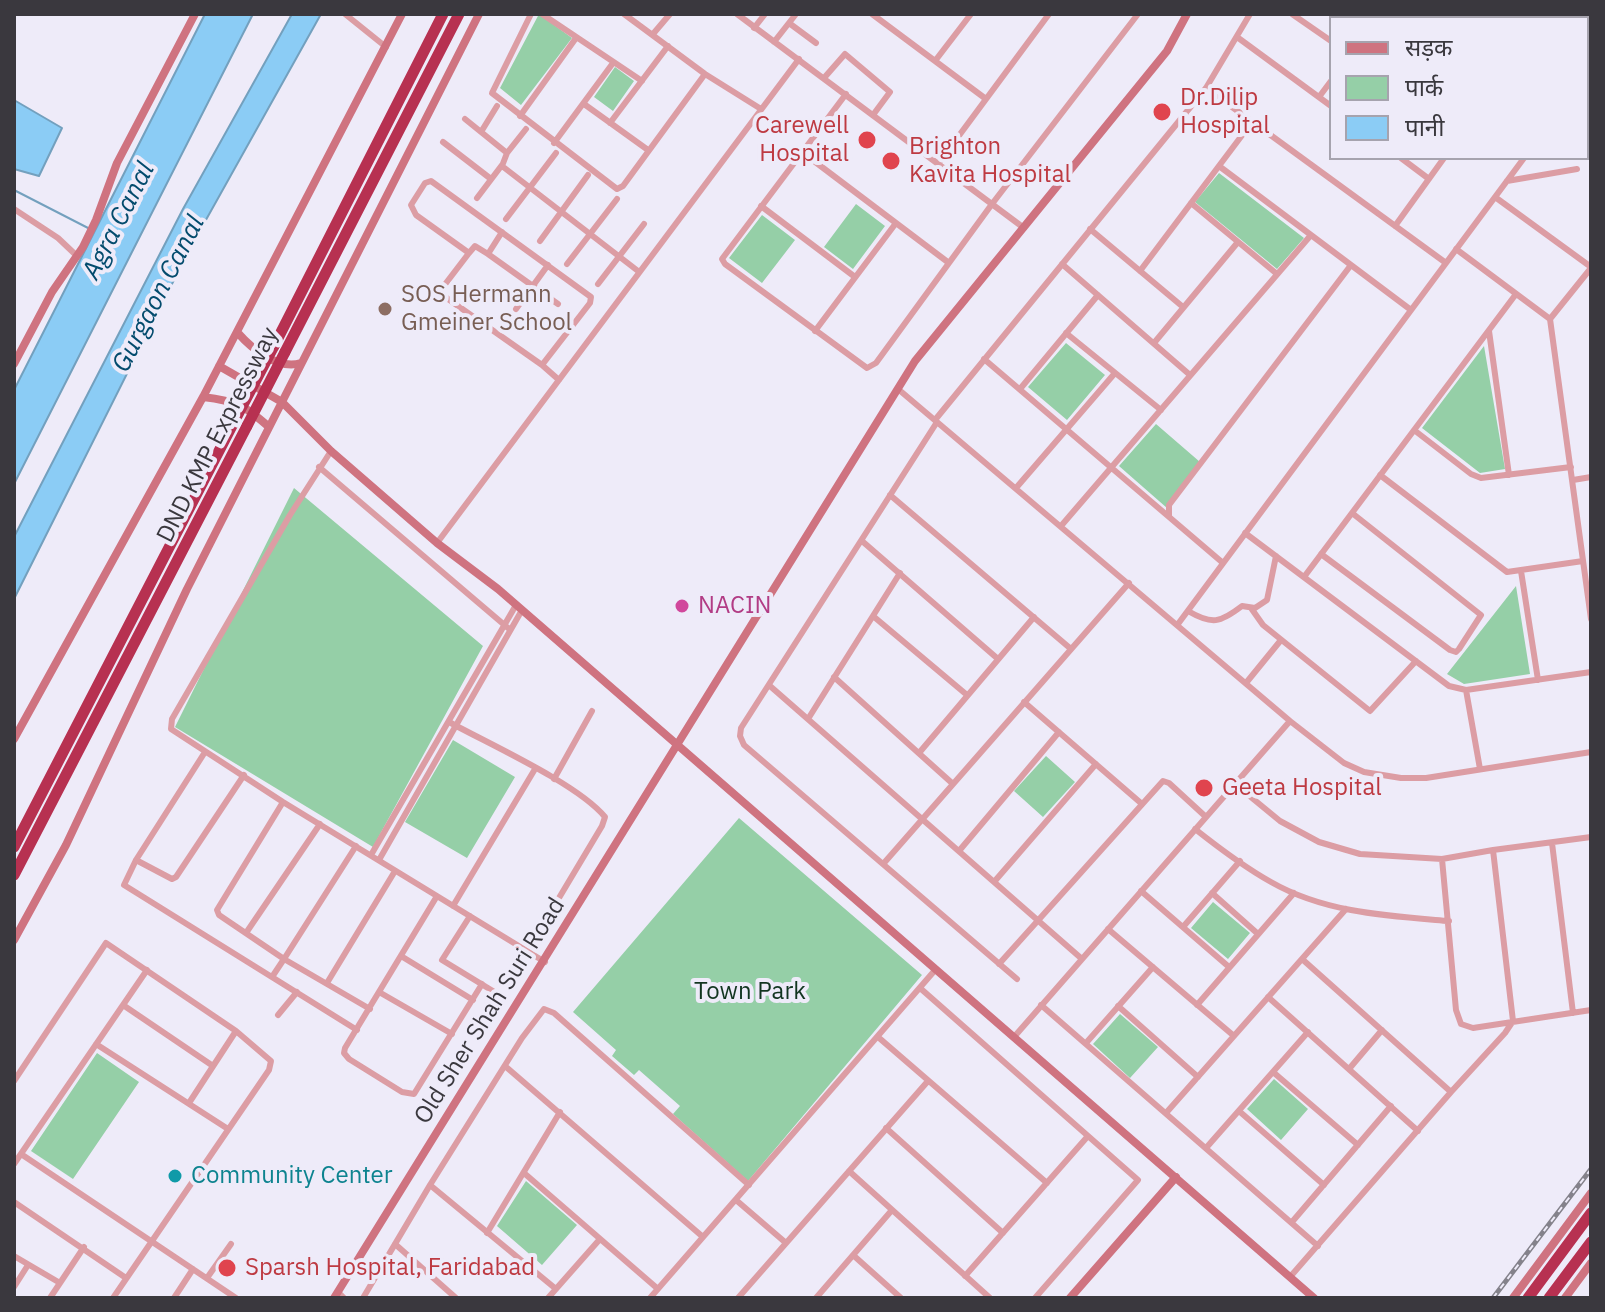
<!DOCTYPE html>
<html>
<head>
<meta charset="utf-8">
<style>
	body { margin:0 }
	#map { position:relative; width:1605px; height:1312px; overflow:hidden; background:#eeebf9; font-family:"IBM Plex Sans","Noto Sans Devanagari",sans-serif }
	canvas { display:block }
	.frame { position:absolute; inset:0; border:16px solid #3a383e; pointer-events:none }
	.legend { position:absolute; left:1329px; top:16px; width:260px; height:144px; box-sizing:border-box; background:#eeebf9; border:2px solid #a6a3ae; margin:0; padding:10px 14px; list-style:none; font-size:24px; color:#3a383e }
	.legend li { display:flex; align-items:center; gap:16px; height:40px }
	.legend b { width:40px; border:2px solid #a6a3ae }
</style>
</head>
<body>
<div id="map">
<canvas width="1605" height="1312"></canvas>
<div class="frame"></div>
<ul class="legend">
<li><b style="height:10px;background:#cf7380"></b>सड़क</li>
<li><b style="height:22px;background:#95cfa7"></b>पार्क</li>
<li><b style="height:22px;background:#8bccf5"></b>पानी</li>
</ul>
</div>
<script>
const ctx = document.querySelector('canvas').getContext('2d');
ctx.lineJoin = 'round';
function paint(path, color) {
  ctx.fillStyle = color;
  ctx.fill(path, 'evenodd');
}
function trace(path, color, width, dash) {
  ctx.strokeStyle = color;
  ctx.lineWidth = width;
  ctx.lineCap = dash ? 'butt' : 'round';
  ctx.setLineDash(dash || []);
  ctx.stroke(path);
}
function label(font, color, halo, rows, align = 'center') {
  ctx.font = font + ' "IBM Plex Sans",sans-serif';
  ctx.lineWidth = 8;
  ctx.setLineDash([]);
  ctx.textBaseline = 'middle';
  ctx.strokeStyle = halo;
  ctx.fillStyle = color;
  for (const [text, x, y, turn = 0] of rows) {
    ctx.save();
    ctx.translate(x, y);
    ctx.rotate((+turn || 0) * Math.PI / 180);
    ctx.textAlign = isNaN(turn) ? turn : align;
    if (halo) ctx.strokeText(text, 0, 0);
    ctx.fillText(text, 0, 0);
    ctx.restore();
  }
}
paint(new Path2D(`
	M539,14l33,24 -51,67 -21,-17z
	M615,67l19,14 -21,30 -19,-14z
	M1219,173l85,65 -27,31 -82,-67z
	M856,204l29,22 -32,43 -29,-22z
	M762,215l33,25 -33,43 -33,-25z
	M1066,343l39,32 -38,45 -39,-33z
	M1484,346l21,123 -25,4 -58,-45z
	M1156,424l44,38 -33,46 -48,-42z
	M294,488l189,158 -110,201 -198,-120z
	M1516,586l14,88 -66,10 -17,-10z
	M453,740l62,37 -48,81 -62,-36z
	M1046,756l29,26 -32,35 -29,-26z
	M739,818l183,157 -174,206 -75,-67 7,-8 -41,-36 -5,5 -22,-19 4,-6 -43,-38z
	M1213,902l37,31 -22,26 -37,-31z
	M1120,1014l38,33 -28,31 -37,-34z
	M97,1053l42,29 -66,97 -42,-28z
	M1274,1079l34,30 -27,31 -34,-31z
	M526,1181l51,44 -35,40 -45,-39z`), '#95cfa7');
const water = new Path2D(`
	M205,14h48l-239,470v-94z
	M292,14h29l-133,238 -174,347v-62l169,-328z
	M14,100l48,28 -23,48 -25,-7z`);
paint(water, '#8bccf5');
trace(water, '#73a0be', 2);
trace(new Path2D(`
	M14,190l76,39`), '#73a0be', 2);
trace(new Path2D(`
	M345,14l41,33
	M531,14l-39,79 125,96 6,-3 82,-112
	M542,14l100,67
	M624,14l81,60 56,35
	M737,14l287,214
	M872,14l114,85
	M1292,14l39,27
	M1490,14l5,4
	M1503,14l1,4
	M1377,18l3,-4
	M1512,18l2,-4
	M789,23l27,20
	M754,28l11,-14
	M653,34l17,-20
	M1237,37l94,69
	M774,42l22,-28
	M935,61l36,-47
	M1587,73l4,-5
	M824,78l21,-24 45,38 -17,23
	M1206,88l240,175
	M846,94l-124,165 3,5 142,104 9,-5 116,-159 146,-190
	M1587,96l4,3
	M1319,97l12,-16
	M584,104l64,46
	M520,116l56,-78
	M465,119l42,34
	M610,123l58,-77
	M526,129l-19,24 -5,13 136,105
	M481,132l16,-26
	M443,142l48,37
	M554,143l59,-80
	M802,152l147,111
	M1401,158l28,21
	M938,164l111,-150
	M1219,166l192,144
	M1507,181l70,-12
	M1495,197l96,70
	M477,198l25,-33
	M1191,203l86,71
	M761,206l94,71
	M14,209l44,29 19,18
	M506,219l50,-66
	M1395,226l49,-68
	M1090,229l93,78
	M540,241l48,-66
	M1456,249l94,70 41,300
	M469,253l-26,34 -2,7 101,71 48,-62 1,-6 -160,-116 -6,2 -14,22 5,10 53,38 6,-7 13,8 14,-22
	M488,254l70,50
	M567,264l50,-65
	M1062,264l128,111
	M1140,271l112,-149
	M598,284l46,-60
	M516,309l32,-44
	M1550,319l41,-51
	M815,331l81,-108
	M1489,331l20,144
	M1066,333l95,77
	M1154,343l84,-101
	M984,359l239,204
	M542,365l17,15
	M898,389l392,332 54,42 20,9 37,6h25l165,-26
	M1020,389l78,-94
	M935,420l271,-332 44,-74
	M937,422l-196,306 -1,8 4,9 273,234
	M1414,430l57,44 10,4 90,-11
	M331,451l-41,64 -118,204 -1,10 112,73 262,160
	M319,467l189,161
	M1380,475l127,97 76,-11
	M1573,480l18,-3
	M1016,488l99,-115
	M890,495l181,154
	M1169,516v-11l182,-240
	M1061,526l250,-291
	M1245,533l204,153 17,4 125,-18
	M862,541l136,118
	M437,543l362,-484
	M1321,554l129,96 6,2 3,-3 22,-34 -129,-102
	M1521,571l17,109
	M1304,577l212,-283
	M1251,608l12,17 107,86 46,-50
	M1188,611c24,14 32,12 54,-5l13,2 12,-8 9,-44
	M873,616l94,79
	M1178,624l346,-466
	M834,677l119,107
	M1246,683l35,-43
	M770,686l312,273
	M1466,690l14,79
	M1024,702l118,102
	M808,719l92,-146
	M449,722c40,22 129,62 156,95l-3,9 -55,92
	M205,752l-69,108 -12,25 233,145
	M919,753l115,-136
	M554,779l38,-68
	M1235,784l45,37 39,21 41,12 82,5 51,-9 98,-13
	M283,802l-66,108 2,5 65,44 72,-113
	M1195,829c24,19 49,38 76,53 54,31 118,34 178,39
	M1552,843l21,170
	M959,851l100,-119
	M371,855l145,-250
	M1442,859l14,151 5,14 12,4 118,-18
	M136,860l36,19 4,-2 68,-102
	M379,860l143,-250
	M884,863l245,-280
	M994,882l102,-118
	M1141,891l88,76
	M1212,893l46,41
	M437,896l-92,152 -1,5 5,6 53,33 12,2 68,-110
	M453,906l82,-137
	M470,916l-28,44 59,36
	M1183,927l57,-66
	M1108,929l126,107
	M246,933l74,-109
	M401,956l72,44
	M1302,959l149,133
	M999,964l164,-183 6,2 37,34
	M272,977l12,-18 86,50
	M327,983l68,-112
	M920,988l218,192 -103,118
	M379,992l73,42
	M1268,997l150,134
	M123,1005l90,61
	M1041,1005l277,241
	M1197,1005l97,-112
	M1118,1006l80,71
	M278,1015l19,-23
	M878,1037l169,146
	M1014,1037l276,-316
	M1086,1043l67,-76
	M96,1044l132,85
	M505,1066l198,171
	M1349,1069l33,-39
	M1273,1072l85,73
	M14,1081l92,-138 130,88 35,30 -2,9 -156,228
	M189,1103l47,-72
	M1239,1111l85,74
	M1166,1113l180,-204
	M886,1128l117,105
	M1206,1148l102,-116
	M21,1154l215,144
	M14,1164l133,-194
	M849,1171l141,127
	M524,1173l134,116
	M430,1185l126,104
	M736,1200l50,43
	M14,1202l112,76
	M1292,1222l99,-116
	M487,1233l73,-121
	M395,1244l61,54
	M853,1255l48,43
	M14,1256l46,27
	M965,1276l123,-140
	M1290,1277l161,-185 54,-59 8,-12 -20,-171
	M207,1278l24,-34
	M14,1287l14,-22
	M338,1292l6,6
	M50,1298l34,-51
	M174,1298l19,-29
	M363,1298l67,-113 92,-147 22,-29 10,4 195,172
	M548,1298l52,-59
	M650,1298l286,-329
	M738,1298l190,-217
	M816,1298l76,-88`), '#dc9da4', 6);
trace(new Path2D(`
	M237,332c15,17 40,38 64,31
	M14,364l38,-72 31,-45 13,-27 21,-57 78,-149
	M219,366l63,36 49,49 106,92 61,46 816,709
	M203,397c34,4 41,8 66,30
	M14,739l189,-342 199,-383
	M14,940l52,-95 121,-256 292,-575
	M334,1298l581,-937 252,-310 20,-37
	M1070,1298l106,-121
	M1513,1298l78,-105
	M1565,1298l26,-35`), '#cf7380', 8);
trace(new Path2D(`
	M274,346l169,-332
	M285,352l174,-338
	M14,847l221,-427
	M14,875l233,-449
	M1528,1298l63,-85
	M1549,1298l42,-56`), '#b73151', 11);
const rail = new Path2D(`
	M1493,1298l98,-129`);
trace(rail, '#84828b', 5);
trace(rail, '#eeebf9', 2, [6]);
trace(new Path2D(`
	M235,420l39,-74
	M247,426l38,-74`), '#b73151', 11);
for (const [x, y, r, color] of [
	[1162,112,10,"#e0444e"],
	[867,140,10,"#e0444e"],
	[891,161,10,"#e0444e"],
	[385,309,8,"#8d6e63"],
	[682,606,8,"#d1479c"],
	[1204,788,10,"#e0444e"],
	[175,1176,8,"#0f9aa8"],
	[227,1268,10,"#e0444e"]
]) {
  const dot = new Path2D();
  dot.arc(x, y, r, 0, 2 * Math.PI);
  ctx.fillStyle = color;
  ctx.fill(dot);
  trace(dot, '#eeebf9', 3);
}
label('24px', '#be3a42', '#eeebf9', [
	["Dr.Dilip",1180,98],
	["Hospital",1180,126],
	["Carewell",849,126,"right"],
	["Hospital",849,154,"right"],
	["Brighton",909,147],
	["Kavita Hospital",909,175],
	["Geeta Hospital",1222,788],
	["Sparsh Hospital, Faridabad",245,1268]
], 'left');
label('24px', '#785e54', '#eeebf9', [
	["SOS Hermann",401,295],
	["Gmeiner School",401,323]
], 'left');
label('24px', '#3a383e', '#eeebf9', [
	["DND KMP Expressway",218,435,-63],
	["Old Sher Shah Suri Road",490,1011,-58]
]);
label('24px', '#b23c85', '#eeebf9', [
	["NACIN",698,606]
], 'left');
label('24px', '#123520', '#eeebf9', [
	["Town Park",750,992]
]);
label('24px', '#0d838f', '#eeebf9', [
	["Community Center",191,1176]
], 'left');
label('italic 26px', '#034b6d', '#eeebf9', [
	["Agra Canal",119,221,-63],
	["Gurgaon Canal",159,294,-63]
]);
</script>
</body>
</html>
